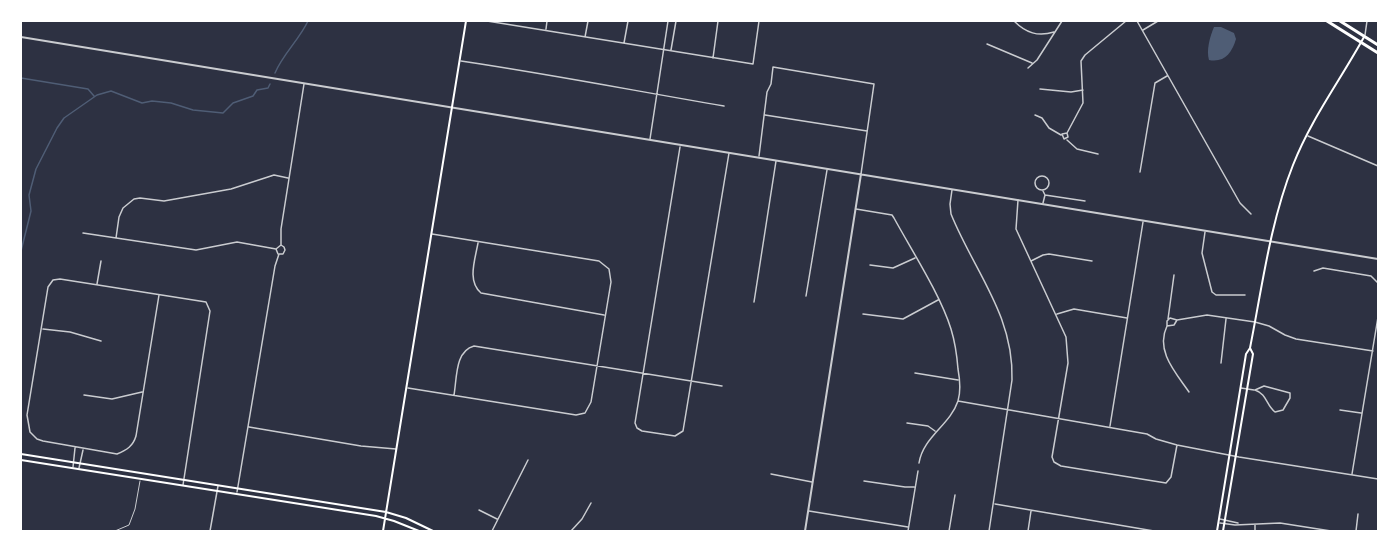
<!DOCTYPE html>
<html>
<head>
<meta charset="utf-8">
<style>
	body { margin:0 }
	#map { position:relative; width:1399px; height:552px; overflow:hidden; background:#2d3142; font-family:"Work Sans",sans-serif }
	canvas { display:block }
	.frame { position:absolute; inset:0; border:22px solid #fff; pointer-events:none }
</style>
</head>
<body>
<div id="map">
<canvas width="1399" height="552"></canvas>
<div class="frame"></div>
</div>
<script>
const ctx = document.querySelector('canvas').getContext('2d');
ctx.lineJoin = 'round';
function paint(path, color) {
  ctx.fillStyle = color;
  ctx.fill(path, 'evenodd');
}
function trace(path, color, width, dash) {
  ctx.strokeStyle = color;
  ctx.lineWidth = width;
  ctx.lineCap = dash ? 'butt' : 'round';
  ctx.setLineDash(dash || []);
  ctx.stroke(path);
}
paint(new Path2D(`
	M1214,27h7l13,6 2,6c-4,14 -12,24 -27,21 -3,-9 1,-24 5,-33z`), '#4f5d75');
trace(new Path2D(`
	M275,73c8,-19 24,-33 33,-52
	M21,78l67,11 6,7
	M21,251l10,-40 -2,-16 7,-26 21,-41 7,-10 33,-23 14,-4 31,12 10,-2 19,2 22,7 30,3 10,-10 20,-7 4,-6 11,-2 2,-4`), '#4f5d75', 1.5);
trace(new Path2D(`
	M115,531l14,-6 6,-16 5,-28`), '#caccd0', 1);
trace(new Path2D(`
	M487,21l266,43 6,-43
	M1014,21c12,12 24,16 40,11
	M1137,21l103,182 11,11
	M546,29l1,-8
	M1143,30l15,-9
	M1365,35l2,-14
	M585,37l3,-16
	M624,43l4,-22
	M987,44l45,19
	M671,50l5,-29
	M713,58l5,-37
	M461,61c88,13 175,30 263,45
	M1028,68l9,-8 25,-39
	M1040,89l31,3 12,-2
	M765,115l102,16
	M1035,115l7,3 7,10 12,7
	M1067,133l1,4 -4,2 -2,-5 5,-1 16,-30 -2,-42 4,-6 41,-34
	M1308,136l70,30
	M650,139l18,-118
	M1067,140l10,9 21,5
	M680,147l-45,276 2,5 5,3 33,5 8,-5 46,-278
	M759,156l8,-64 4,-8 2,-17 101,17 -13,90
	M1140,172l15,-89 12,-7
	M1035 183a7 7 0 1 1 14 0a7 7 0 1 1-14 0Z
	M952,190l-2,14 1,10c23,57 63,101 61,166l-23,151
	M1045,195l40,6
	M1018,200l-2,29 50,108 2,26 -16,94 2,5 7,4 105,17 5,-6 6,-32
	M1043,203l2,-8 -2,-4
	M856,209l36,6 2,3c18,33 46,76 57,111 4,13 6,27 7,40 2,11 3,22 0,32 -8,24 -35,36 -39,62
	M1205,232l-3,21 10,39 4,3h29
	M83,233l113,17 41,-8 39,7
	M116,238l3,-21 4,-9 11,-9 6,-1 24,3 67,-12 43,-14 14,3
	M478,243c-3,17 -11,38 3,50l123,22
	M278,254l-2,-5 5,-4
	M1031,261l12,-6 6,-1 43,7
	M870,265l23,3 22,-10
	M1314,271l9,-3 48,8 7,7
	M97,284l4,-23
	M159,295l-23,141c-3,10 -9,14 -19,18l-74,-13 -6,-2 -7,-7 -3,-17 21,-128 5,-7 7,-1 146,23 4,9 -27,174
	M806,296l21,-126
	M754,302l22,-141
	M863,314l40,5 35,-19
	M1057,314l17,-5 53,9
	M1168,319l6,-44
	M1177,320l-3,5 -7,1v-5l3,-3 7,2 30,-5 48,7 14,4 16,9 11,4 77,12
	M1167,326c-12,25 9,47 22,66
	M43,329l27,3 31,9
	M1221,363l5,-44
	M915,373l43,7
	M1264,386l26,7v5l-7,12 -8,2c-9,-7 -8,-18 -20,-22z
	M408,388l168,27 9,-2 6,-11 20,-120 -2,-13 -10,-8 -167,-27
	M1241,388l13,2
	M84,395l28,4 30,-7
	M454,395c3,-17 1,-44 20,-49l248,40
	M958,401l189,33 9,5 21,6 62,12 139,22
	M1340,410l21,3
	M907,423l21,3 7,5
	M1110,426l33,-204
	M249,427l112,19 35,3
	M73,467l2,-19
	M79,468l4,-18
	M771,474l41,8
	M1352,474l26,-157
	M864,481l41,6h9
	M237,492l38,-226 4,-12h4l2,-4 -1,-3 -3,-2v-16l23,-145
	M995,504l159,27
	M479,510l18,9
	M809,511l99,16
	M1220,519l18,4
	M1220,523l15,2 45,-2 51,8
	M210,531l8,-45
	M492,531l36,-71
	M571,531l11,-12 9,-16
	M908,531l10,-60
	M949,531l6,-36
	M1028,531l3,-20
	M1255,531v-6
	M1356,531l2,-17`), '#caccd0', 1.5);
trace(new Path2D(`
	M21,37l1357,222
	M805,531l56,-357`), '#caccd0', 2);
trace(new Path2D(`
	M21,454l365,58 20,6 27,13
	M21,460l355,56 18,5 25,10
	M383,531l83,-510
	M1217,531l29,-177 4,-6c12,-60 20,-125 43,-183 18,-46 48,-86 71,-128
	M1223,531l30,-177 -3,-6`), '#fff', 2);
trace(new Path2D(`
	M1327,21l51,32
	M1340,21l38,24`), '#fff', 3);
</script>
</body>
</html>
